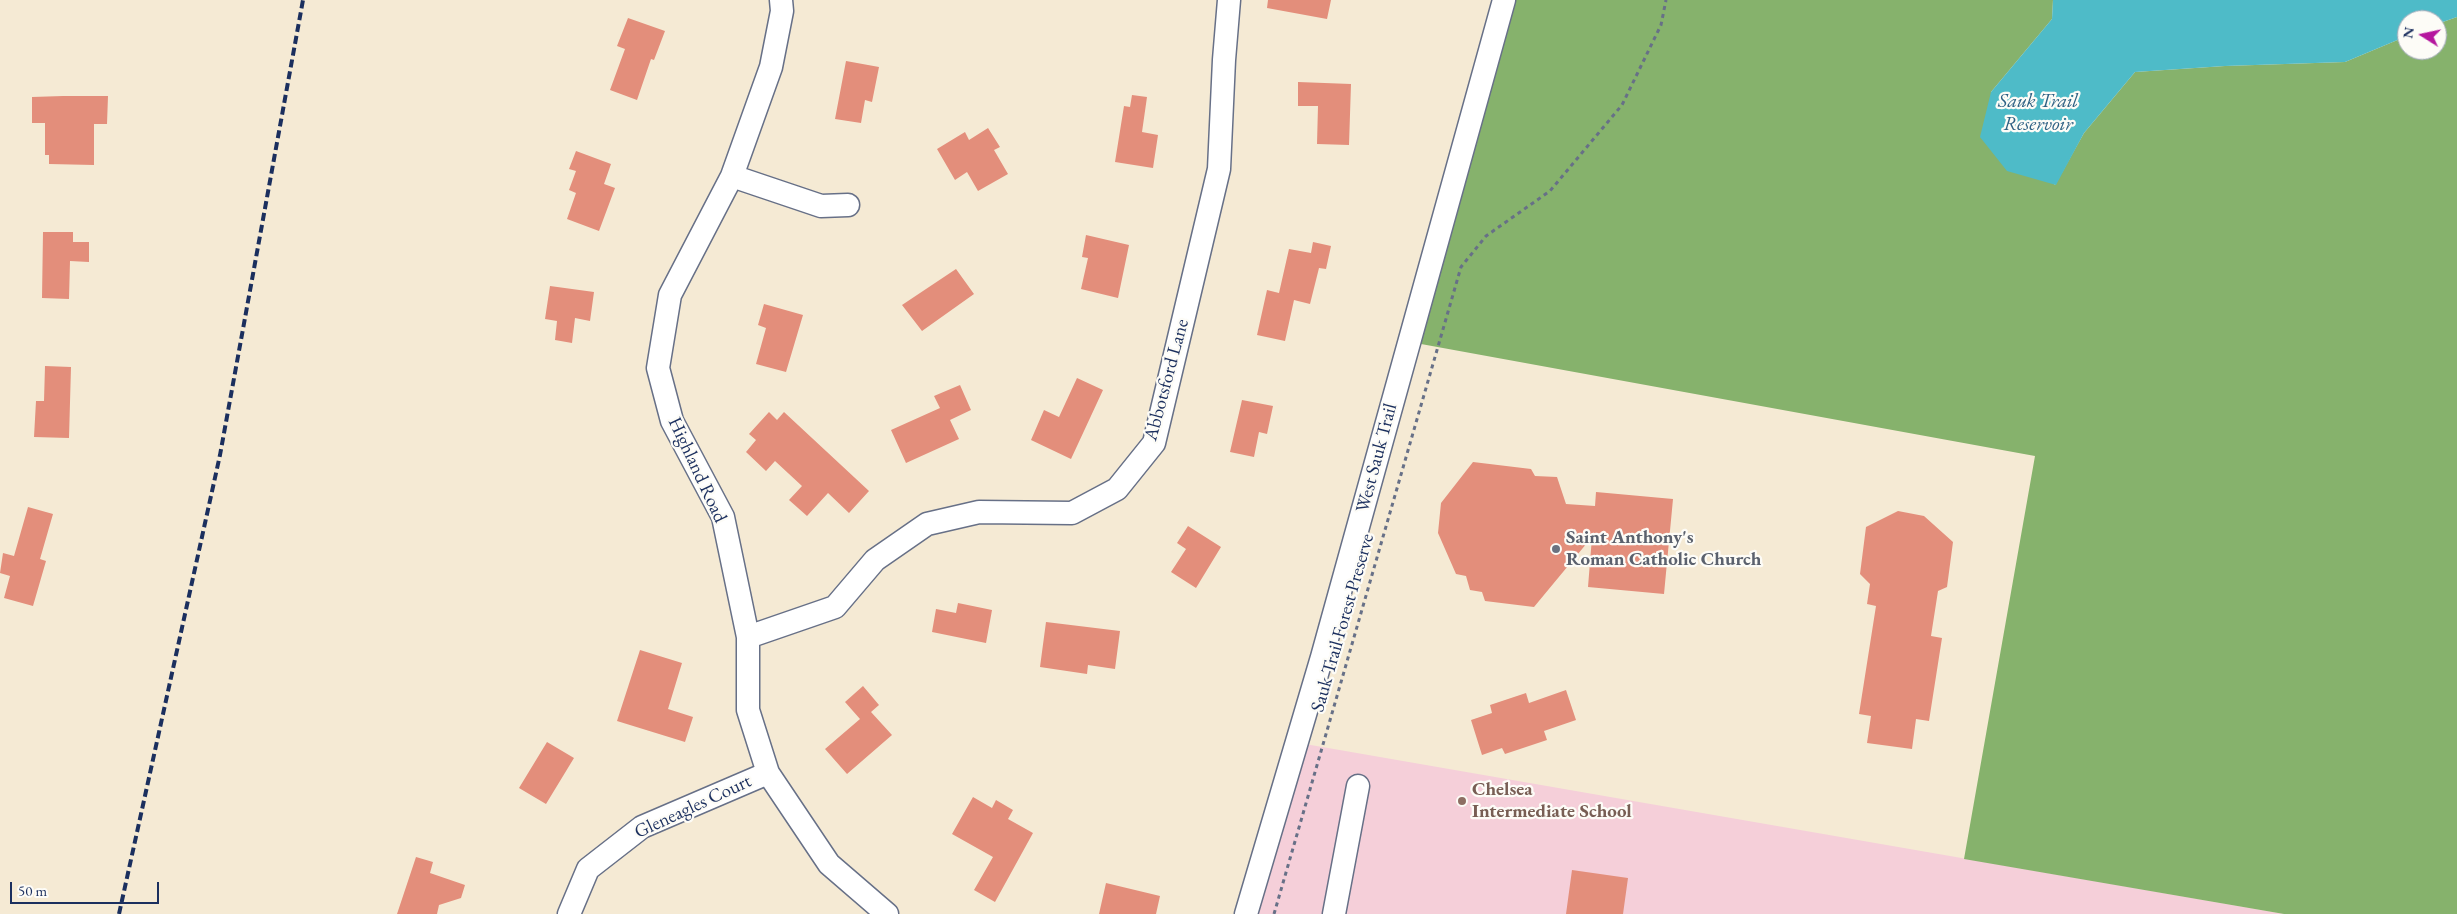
<!DOCTYPE html>
<html>
<head>
<meta charset="utf-8">
<style>
	body { margin:0 }
	#map { position:relative; width:2457px; height:914px; overflow:hidden; background:#f5ead4; font-family:"EB Garamond",serif }
	canvas { display:block }
	.north { position:absolute; left:2397px; top:10px; width:50px; height:50px; box-sizing:border-box; background:#fdfcf7; border:1px solid #a3aaba; border-radius:50%; rotate:280deg; font-size:14px; font-weight:700; line-height:20px; text-align:center; color:#1b2f5e }
	.north::after { content:''; display:block; margin:auto; width:18px; height:22px; background:#b5179e; clip-path:polygon(50% 0,100% 100%,50% 72%,0 100%) }
	.scale { position:absolute; left:10px; top:882px; width:149px; height:22px; box-sizing:border-box; border:2px solid #1b2f5e; border-top:0; padding-left:6px; font-size:15px; line-height:18px; white-space:nowrap; color:#1b2f5e; -webkit-text-stroke:4px #fdfcf7; paint-order:stroke }
</style>
</head>
<body>
<div id="map">
<canvas width="2457" height="914"></canvas>
<div class="north">N</div>
<div class="scale">50 m</div>
</div>
<script>
const ctx = document.querySelector('canvas').getContext('2d');
ctx.lineJoin = 'round';
function paint(path, color) {
  ctx.fillStyle = color;
  ctx.fill(path, 'evenodd');
}
function trace(path, color, width, dash) {
  ctx.strokeStyle = color;
  ctx.lineWidth = width;
  ctx.lineCap = dash ? 'butt' : 'round';
  ctx.setLineDash(dash || []);
  ctx.stroke(path);
}
function label(font, color, halo, rows, align = 'center') {
  ctx.font = font + ' "EB Garamond",serif';
  ctx.lineWidth = 4.5;
  ctx.setLineDash([]);
  ctx.textBaseline = 'middle';
  ctx.strokeStyle = halo;
  ctx.fillStyle = color;
  for (const [text, x, y, turn = 0] of rows) {
    ctx.save();
    ctx.translate(x, y);
    ctx.rotate((+turn || 0) * Math.PI / 180);
    ctx.textAlign = isNaN(turn) ? turn : align;
    if (halo) ctx.strokeText(text, 0, 0);
    ctx.fillText(text, 0, 0);
    ctx.restore();
  }
}
paint(new Path2D(`
	M1305,744l979,170h-1028z`), '#f5cfd9');
paint(new Path2D(`
	M1516,0h537l-1,19 -61,73 64,93 29,-52 51,-61 90,-6 120,-4 62,-26v14h30v-26l20,-7v897h-173l-320,-55 71,-403 -614,-112z`), '#86b26c');
paint(new Path2D(`
	M2053,0h404v17l-20,7v-4h-30v16l-62,26 -120,4 -90,6 -51,61 -28,52 -49,-14 -27,-34 11,-45 61,-73z`), '#4ebbc8');
paint(new Path2D(`
	M1268,0h63l-4,19 -60,-11z
	M628,18l37,13 -11,29 -3,-1 -14,41 -27,-10 15,-41 -8,-3z
	M846,61l33,6 -7,35 -7,-2 -4,23 -26,-4z
	M1298,82l53,2 -2,61 -32,-1 1,-38h-20z
	M1132,95l15,2 -5,35 16,3 -5,33 -38,-6 9,-56 6,1z
	M63,96h45l-1,28h-13v41l-45,-1v-9h-4v-32h-13v-26z
	M988,128l12,19 -6,3 14,24 -30,17 -11,-19 -12,8 -18,-31 28,-17 4,8z
	M576,151l35,13 -7,20 11,4 -16,43 -32,-12 9,-26 -7,-3 7,-19 -7,-2z
	M43,232h30v10h16v20l-19,-1 -1,38 -27,-1z
	M1086,235l43,10 -11,53 -37,-9 7,-31 -6,-1z
	M1313,242l18,4 -5,23 -7,-1 -9,36 -16,-4 -9,41 -28,-6 10,-45 12,3 10,-44 22,4z
	M956,269l18,25 -52,37 -20,-26z
	M550,286l44,6 -4,29 -15,-3 -3,25 -17,-3 2,-19 -12,-2z
	M764,304l39,11 -17,57 -30,-8 10,-36 -8,-3z
	M45,366l26,1 -2,71 -35,-1 2,-36h8z
	M1077,378l26,12 -32,69 -40,-19 13,-30 15,7z
	M960,385l11,25 -21,10 9,19 -53,24 -15,-33 49,-22 -6,-12z
	M1242,400l31,6 -6,28 -8,-2 -5,25 -24,-5z
	M769,412l8,8 7,-8 85,79 -20,22 -21,-20 -21,23 -18,-16 13,-14 -27,-25 -9,10 -20,-19 10,-12 -7,-6z
	M1473,462l58,7 4,7 22,1 9,27 29,2 1,-14 77,7 -9,95 -76,-7 4,-50 -58,70 -49,-6 -3,-9 -12,-2 -4,-14 -10,-2 -18,-41 3,-30z
	M28,507l25,7 -13,45 6,2 -13,45 -29,-8 6,-22 -10,-3 3,-20 11,3z
	M1898,511l26,5 29,26 -6,45 -9,4 -7,45 11,2 -13,83 -13,-2 -4,30 -45,-6 4,-27 -12,-2 17,-108 -9,-2 3,-20 -10,-10 6,-47z
	M1188,526l33,21 -25,41 -25,-16 15,-23 -9,-6z
	M958,603l34,7 -6,33 -54,-11 4,-23 20,4z
	M1046,622l74,9 -5,38 -27,-4 -1,9 -47,-7z
	M640,650l42,13 -14,46 25,8 -8,25 -68,-21z
	M863,686l16,19 -8,7 21,23 -45,39 -22,-25 35,-30 -15,-17z
	M1566,690l10,30 -32,11 3,9 -42,14 -3,-6 -20,7 -11,-35 21,-7 -2,-8 36,-12 3,10z
	M547,742l27,16 -28,46 -27,-16z
	M973,797l19,11 4,-8 17,10 -5,9 25,14 -38,69 -21,-12 19,-33 -41,-23z
	M416,857l17,5 -3,11 35,12 -4,13 -22,7 -2,9h-40z
	M1572,870l56,8 -5,36h-57z
	M1106,883l54,13 -4,18h-57z`), '#e38e7b');
const minor = new Path2D(`
	M781,0l1,11 -11,56 -39,109 -62,119 -12,73 14,53 51,96 25,120v73l20,63 61,91 58,50
	M732,176l89,30 27,-1
	M748,637l87,-30 40,-47 52,-36 52,-12 93,1 45,-24 37,-46 65,-274 5,-109 5,-60
	M569,914l19,-45 54,-42 126,-54
	M1246,914l76,-257 182,-657
	M1334,914l24,-128`);
trace(minor, '#677087', 25);
trace(new Path2D(`
	M1274,914l187,-647 25,-31 64,-45 72,-86 39,-80 5,-25`), '#677087', 3, [4, 4]);
trace(minor, '#fff', 22);
trace(new Path2D(`
	M119,914l101,-459 83,-455`), '#1b2f5e', 4, [8, 4]);
for (const [x, y, r, color] of [
	[1556,549,5,"#6b7280"],
	[1462,801,5,"#8d6e63"]
]) {
  const dot = new Path2D();
  dot.arc(x, y, r, 0, 2 * Math.PI);
  ctx.fillStyle = color;
  ctx.fill(dot);
  trace(dot, '#fdfcf7', 2);
}
label('19px', '#1b2f5e', '#fdfcf7', [
	["Abbotsford Lane",1167,380,-75],
	["West Sauk Trail",1377,458,-75],
	["Highland Road",697,470,65],
	["Sauk Trail Forest Preserve",1343,623,-74],
	["Gleneagles Court",693,807,-25]
]);
label('bold 19px', '#5b616d', '#fdfcf7', [
	["Saint Anthony's",1566,538],
	["Roman Catholic Church",1566,560]
], 'left');
label('bold 19px', '#785e54', '#fdfcf7', [
	["Chelsea",1472,790],
	["Intermediate School",1472,812]
], 'left');
label('italic 20px', '#2d6083', '#fdfcf7', [
	["Sauk Trail",2038,102],
	["Reservoir",2038,125]
]);
</script>
</body>
</html>
